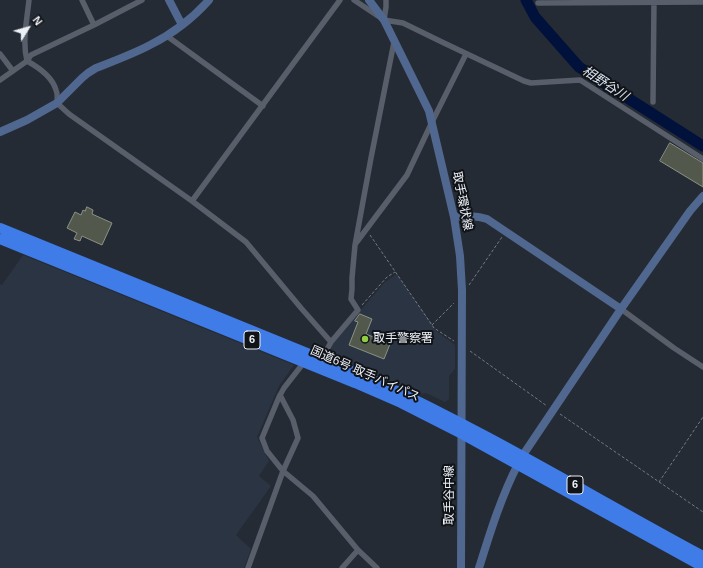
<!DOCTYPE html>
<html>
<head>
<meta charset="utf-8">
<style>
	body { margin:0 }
	#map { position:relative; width:703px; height:568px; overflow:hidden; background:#252b34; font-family:Arial,sans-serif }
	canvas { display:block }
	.north { position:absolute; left:8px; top:8px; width:40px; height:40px; -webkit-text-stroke:3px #101317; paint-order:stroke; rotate:53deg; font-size:11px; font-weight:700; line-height:16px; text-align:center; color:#ecf0f7 }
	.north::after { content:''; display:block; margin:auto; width:14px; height:18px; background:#ecf0f7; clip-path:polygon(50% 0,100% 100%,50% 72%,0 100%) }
</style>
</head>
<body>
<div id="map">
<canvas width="703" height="568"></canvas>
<div class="north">N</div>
</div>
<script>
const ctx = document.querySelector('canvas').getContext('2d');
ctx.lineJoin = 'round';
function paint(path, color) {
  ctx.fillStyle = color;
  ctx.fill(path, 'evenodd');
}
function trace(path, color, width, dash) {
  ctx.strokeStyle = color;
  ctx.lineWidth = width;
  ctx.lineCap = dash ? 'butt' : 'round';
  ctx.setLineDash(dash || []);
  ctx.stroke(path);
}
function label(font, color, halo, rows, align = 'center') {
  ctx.font = font + ' Arial,"Noto Sans JP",sans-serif';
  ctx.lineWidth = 4;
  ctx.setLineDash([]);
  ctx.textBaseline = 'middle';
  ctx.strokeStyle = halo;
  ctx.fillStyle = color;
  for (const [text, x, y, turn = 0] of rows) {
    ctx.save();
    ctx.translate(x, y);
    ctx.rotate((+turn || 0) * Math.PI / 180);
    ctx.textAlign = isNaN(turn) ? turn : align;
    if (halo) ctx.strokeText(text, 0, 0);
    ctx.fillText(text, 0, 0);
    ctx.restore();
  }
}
paint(new Path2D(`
	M23,255l271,110 -15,21 -22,51 12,24 -10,15 12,10 -35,49 15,14 -7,19h-244v-284l2,1z
	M397,274l34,48 4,8 20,15v24l-6,7v23l-4,3 -19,-9 -5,1 -11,-6 -2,2 -11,-6 -70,-29 8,-15 50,-58z`), '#2a3443');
trace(new Path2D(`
	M526,0l9,17 44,50 124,79`), '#00113c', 11);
const building = new Path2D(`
	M670,143l33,20v24l-43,-26z
	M87,207l6,3 -1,4 20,9 -10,22 -20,-9 -2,5 -6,-2 3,-6 -10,-5 8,-16 6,3 2,-5 2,1z
	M360,314l12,5 -6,15 24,10 -6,15 -35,-14 9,-23 -3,-1z`);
paint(building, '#52584c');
trace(building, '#8b9285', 1);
trace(new Path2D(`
	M370,235l64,93 20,13
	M469,285l33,-48
	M362,305l25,-28 8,-5
	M432,325l22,-22
	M470,351l77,55
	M560,414l143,98
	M659,482l44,-65`), '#767b83', 1, [3, 2]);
trace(new Path2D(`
	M29,0c-2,20 -7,41 -2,61 11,6 25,15 29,29 2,4 1,8 1,13l12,11 123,87 54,41 55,66 30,34
	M82,0l12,25
	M354,0l30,20 19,3 41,20 80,38 7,2 49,-3 123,79
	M538,3l165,-1
	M384,20l2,-13v-7
	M167,36l96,70
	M0,54l13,17
	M0,80l27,-19 4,-6 63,-30 48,-25
	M653,102l1,-102
	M192,201l148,-201
	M356,243l51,-68 25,-53 34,-68
	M621,309l53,39 29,19
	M322,359l9,-17 27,-32 -7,-11 1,-10v-11l3,-33 16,-87 23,-116
	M280,395l13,25 5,18 -15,33 -16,-20 -5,-13 17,-41 5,-9 21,-27
	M248,568l35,-97 30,25 45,54 19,18
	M342,568l16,-18`), '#585e6a', 5.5);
trace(new Path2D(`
	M169,0l13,25
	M369,0l15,20 45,91 25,106 6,39 2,34 -1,278
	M0,132l27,-12 30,-17 25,-25 6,-5 8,-5c18,-7 37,-14 54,-23 22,-11 43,-27 59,-45
	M454,217c12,-1 22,-2 33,2l134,90
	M523,455l98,-146 69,-98 13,-15
	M479,568c11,-35 22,-71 39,-104`), '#506790', 8);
trace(new Path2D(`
	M0,228l378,154c112,52 217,116 325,174
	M0,239l355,144 46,20 61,31 241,133`), '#3f7ce8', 10);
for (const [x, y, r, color] of [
	[365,339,4,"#8ece43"]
]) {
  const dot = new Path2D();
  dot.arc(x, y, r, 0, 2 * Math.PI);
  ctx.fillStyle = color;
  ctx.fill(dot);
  trace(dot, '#101317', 1.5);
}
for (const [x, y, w] of [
	[252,340,16],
	[575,485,16]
]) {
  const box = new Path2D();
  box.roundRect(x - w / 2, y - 9, w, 18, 3);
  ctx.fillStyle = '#101317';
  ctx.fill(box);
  trace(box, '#ecf0f7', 1);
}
label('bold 11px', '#ecf0f7', null, [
	["6",252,340],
	["6",575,485]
]);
label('12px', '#ecf0f7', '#101317', [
	["取手環状線",462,201,79],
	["国道6号 取手バイパス",365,374,24],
	["取手谷中線",450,495,-90]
]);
label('12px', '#ecf0f7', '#101317', [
	["取手警察署",373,339]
], 'left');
label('italic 13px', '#d9e3f2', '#101317', [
	["相野谷川",605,84,33]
]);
</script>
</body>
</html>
